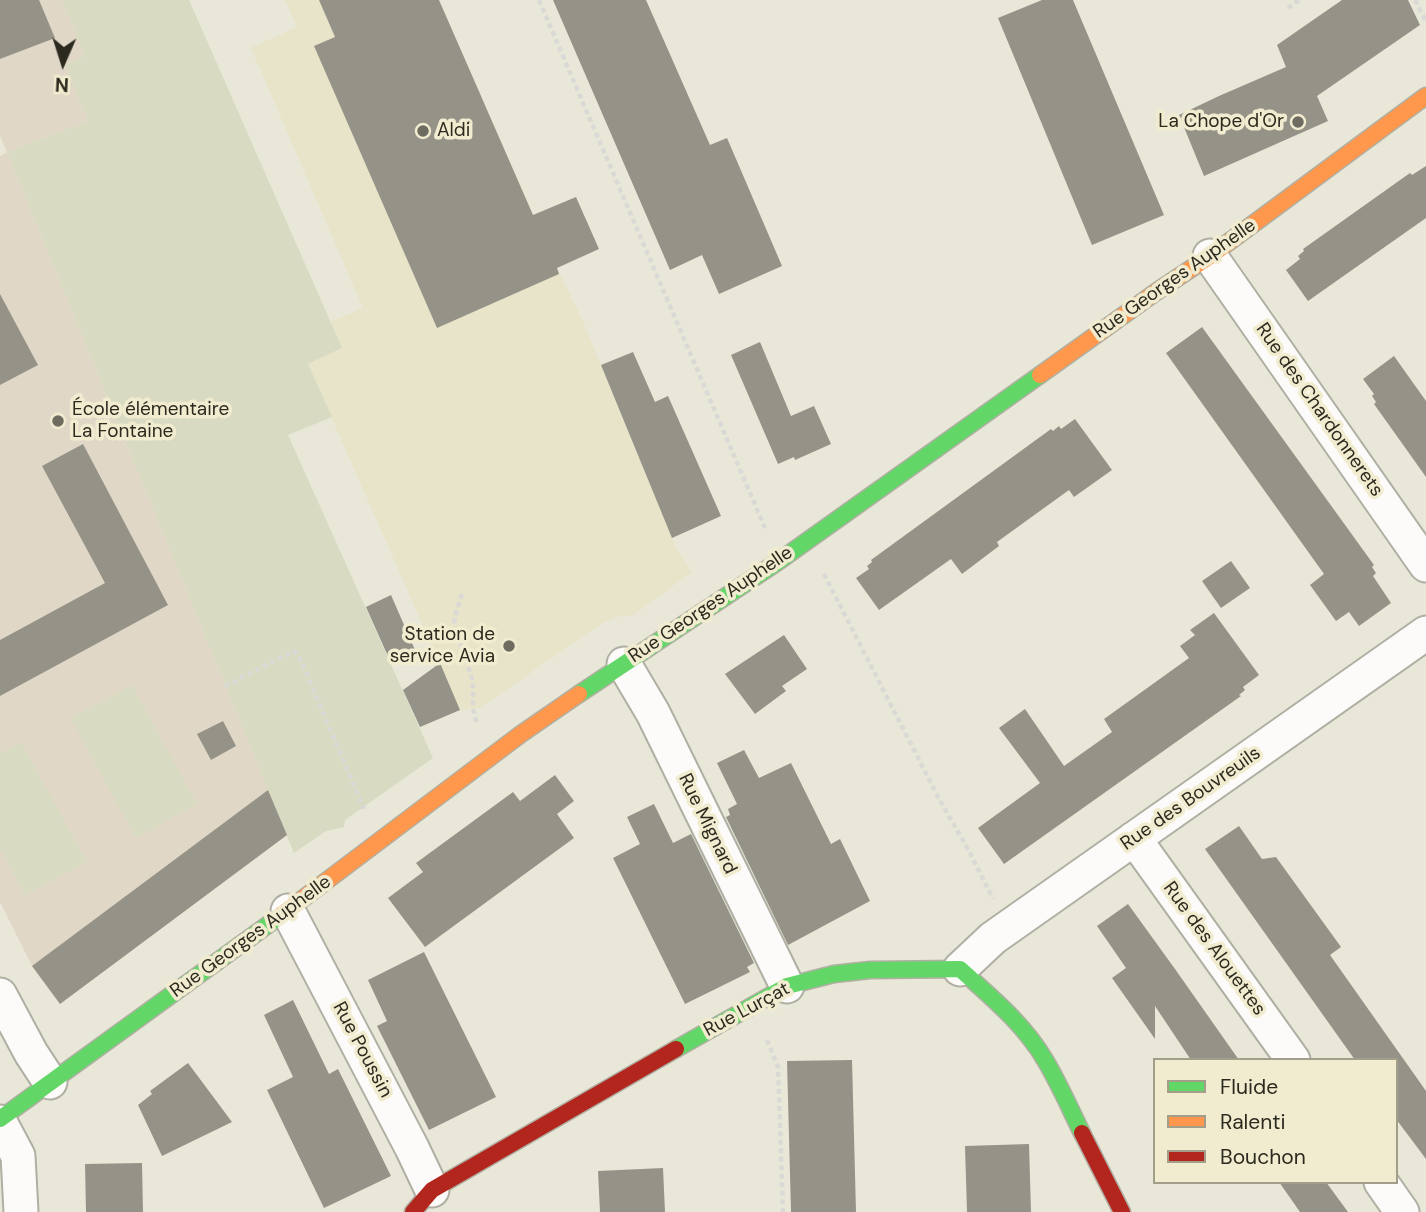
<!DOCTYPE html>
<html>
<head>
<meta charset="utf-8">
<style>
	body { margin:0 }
	#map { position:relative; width:1426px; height:1212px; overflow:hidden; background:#e9e7d8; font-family:"DM Sans",sans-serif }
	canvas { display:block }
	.legend { position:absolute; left:1153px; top:1058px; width:245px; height:126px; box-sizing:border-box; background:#f1ecd0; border:2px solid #a29e89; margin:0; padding:9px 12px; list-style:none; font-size:21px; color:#2c2a1f }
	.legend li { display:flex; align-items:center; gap:14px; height:35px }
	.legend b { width:35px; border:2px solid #a29e89 }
	.north { position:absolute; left:28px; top:28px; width:70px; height:70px; -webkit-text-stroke:5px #f1ecd0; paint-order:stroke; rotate:183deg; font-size:19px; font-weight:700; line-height:28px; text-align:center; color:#2c2a1f }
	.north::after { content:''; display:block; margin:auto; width:24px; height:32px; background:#2c2a1f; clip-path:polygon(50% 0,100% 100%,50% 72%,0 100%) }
</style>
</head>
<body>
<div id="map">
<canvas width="1426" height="1212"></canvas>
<ul class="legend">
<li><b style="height:9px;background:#63d668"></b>Fluide</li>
<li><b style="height:9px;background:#ff974d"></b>Ralenti</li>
<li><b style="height:9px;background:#b3261e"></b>Bouchon</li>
</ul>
<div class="north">N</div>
</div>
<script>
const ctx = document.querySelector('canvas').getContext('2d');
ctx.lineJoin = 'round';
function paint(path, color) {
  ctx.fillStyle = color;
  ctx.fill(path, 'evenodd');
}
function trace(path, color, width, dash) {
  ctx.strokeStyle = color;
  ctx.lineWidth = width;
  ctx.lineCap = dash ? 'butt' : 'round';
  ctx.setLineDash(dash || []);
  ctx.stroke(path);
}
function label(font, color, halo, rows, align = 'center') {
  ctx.font = font + ' "DM Sans",sans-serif';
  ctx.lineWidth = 7;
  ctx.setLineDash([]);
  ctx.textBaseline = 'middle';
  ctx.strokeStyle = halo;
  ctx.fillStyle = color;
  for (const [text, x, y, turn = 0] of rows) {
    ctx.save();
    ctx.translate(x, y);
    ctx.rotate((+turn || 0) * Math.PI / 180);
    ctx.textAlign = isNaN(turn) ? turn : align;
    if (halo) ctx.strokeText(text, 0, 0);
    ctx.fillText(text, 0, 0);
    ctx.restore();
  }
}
paint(new Path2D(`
	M285,0h154l118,268 24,49 95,230 16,25 -60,44h-12l-16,6 -124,86 -20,2 -152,-346 34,-16 -12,-26 33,-14 -112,-260 46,-21z`), '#e8e4c9');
paint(new Path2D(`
	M0,0h62l23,56 -20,9 23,56 -81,31 280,683 -227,169 -28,-38 -32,-64v-746l7,-4 -7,-16z`), '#e1d7c7');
paint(new Path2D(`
	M62,0h127l153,348 -34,16 24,53 -44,18 145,323 -88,62 -1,7 -18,4 -32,22 -287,-701 81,-31 -23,-56 20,-9z
	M132,685l65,119 -61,34 -66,-120z
	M21,742l66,120 -62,33 -25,-46v-95z`), '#d8dac1');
paint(new Path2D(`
	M0,0h39l16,38 -55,21z
	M319,0h120l94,215 43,-18 23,52 -42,19 2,6 -122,54 -123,-282 21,-9z
	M553,0h93l64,145 17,-7 55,128 -63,28 -17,-39 -32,15z
	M1042,0h31l91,215 -72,30 -94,-227z
	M1342,0h66l12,25 -103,71 11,25 -124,55 -25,-61 40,-19 67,-29 -9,-22z
	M1426,166v52l-118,83 -22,-31 14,-11 -2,-3 6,-5 -1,-2 107,-76 2,2z
	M0,294l38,71 -38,20z
	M1202,327l172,238 -2,2 4,6 -3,3 18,27 -32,23 -10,-14 -13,9 -26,-36 14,-11 -158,-221z
	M760,342l31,74 23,-10 17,38 -36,16 -1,-3 -16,7 -47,-109z
	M633,352l22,50 13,-6 53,120 -49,22 -71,-173z
	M1394,356l32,45v76l-52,-73 2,-2 -4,-6 2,-2 -11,-15z
	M1075,419l37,51 -38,27 -5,-7 -72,52 2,4 -37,28 -11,-15 -72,51 -23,-32 13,-9 -2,-3 5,-4 -1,-2 180,-131 2,2 6,-5 2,3z
	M83,444l85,161 -168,91v-56l105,-57 -63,-117z
	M1231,561l19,27 -29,20 -19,-27z
	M391,595l24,55 -24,13 -25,-56z
	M1214,613l45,62 -16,12 2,3 -6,5 2,1 -237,168 -26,-36 62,-45 -41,-55 26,-19 39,57 48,-34 -8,-13 85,-61 -9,-12 15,-11 -5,-5z
	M784,635l23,34 -25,17 4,5 -31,23 -30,-40z
	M440,663l20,47 -40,17 -17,-37z
	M223,721l13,25 -25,14 -14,-26z
	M744,750l15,28 32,-15 40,81 9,-5 30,62 -82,44 -62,-128 4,-2 -2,-6 9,-5 -20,-41z
	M555,775l19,26 -17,13 17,24 -149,109 -37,-49 35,-26 -7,-9 97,-71 7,9z
	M268,790l19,45 -227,169 -28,-38z
	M654,804l19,39 18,-9 63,129 -7,4 3,5 -65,32 -72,-146 27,-14 -13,-27z
	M1239,826l23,33 14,-2 65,90 -11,8 96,136v68l-30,-40v-59h-41l-150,-211z
	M1128,904l47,65 64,91h-48l-36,-54v33l-43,-61 14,-10 -29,-42z
	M424,952l72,145 -67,33 -52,-104 10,-5 -19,-41z
	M293,1000l36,74 9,-5 53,107 -67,32 -57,-118 26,-13 -29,-62z
	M852,1060l4,152h-65l-4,-151z
	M188,1063l44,59 -70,34 -24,-51 14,-11 -2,-3z
	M1029,1144l2,68h-64l-2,-66z
	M142,1163l1,49h-57l-1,-48z
	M663,1168l2,44h-65l-2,-41z
	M1279,1182h47l22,30h-48z`), '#959388');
const street = new Path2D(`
	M1210,256l216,309
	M624,664l29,49 134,273
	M1133,839l11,13 149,208
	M288,911l124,237 20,42
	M960,969l33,-31 433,-305
	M0,995l31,58 19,29
	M0,1122l18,34 3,56
	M1381,1182l21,30`);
const fast = new Path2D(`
	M579,694l200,-133 261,-186
	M676,1049l111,-63 47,-12 36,-4 90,-1c31,28 64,55 85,91 14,23 25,49 37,73
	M0,1119l280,-203`);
const slow = new Path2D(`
	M1040,375l116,-83 54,-36 216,-160
	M280,916l241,-182 58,-40`);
const jam = new Path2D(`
	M1082,1133l40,79
	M413,1212l19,-22 244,-141`);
trace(street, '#b0afa3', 37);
trace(fast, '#b0afa3', 19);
trace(slow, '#b0afa3', 19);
trace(jam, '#b0afa3', 19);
trace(new Path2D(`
	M539,0l226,528
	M1415,0l11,22
	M1288,8l11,-8
	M824,574l114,223 31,54 24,48
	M462,594l-6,19 -2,11 19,57v28l4,15
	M225,686l69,-35 5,5 65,153
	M767,1040l11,27 5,145`), '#dbd9d5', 4.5, [5, 3.5]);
trace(street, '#fcfbf9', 33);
trace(fast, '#63d668', 16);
trace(slow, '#ff974d', 16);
trace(jam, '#b3261e', 16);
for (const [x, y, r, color] of [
	[1298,122,7,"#6e6c60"],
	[423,131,7,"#6e6c60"],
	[58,421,7,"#6e6c60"],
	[509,646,7,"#6e6c60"]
]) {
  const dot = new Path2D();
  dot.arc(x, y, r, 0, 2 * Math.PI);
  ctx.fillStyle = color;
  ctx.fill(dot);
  trace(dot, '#f1ecd0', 2.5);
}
label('19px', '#2c2a1f', '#f1ecd0', [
	["La Chope d'Or",1284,122],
	["Aldi",437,131,"left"],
	["École élémentaire",72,410,"left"],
	["La Fontaine",72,432,"left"],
	["Station de",495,635],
	["service Avia",495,657]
], 'right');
label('19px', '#2c2a1f', '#f1ecd0', [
	["Rue Georges Auphelle",1175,279,-35],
	["Rue des Chardonnerets",1319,410,55],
	["Rue Georges Auphelle",711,605,-34],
	["Rue des Bouvreuils",1191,799,-35],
	["Rue Mignard",707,824,64],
	["Rue Georges Auphelle",251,937,-36],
	["Rue des Alouettes",1214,949,54],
	["Rue Lurçat",747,1010,-28],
	["Rue Poussin",362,1050,62]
]);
</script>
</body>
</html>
